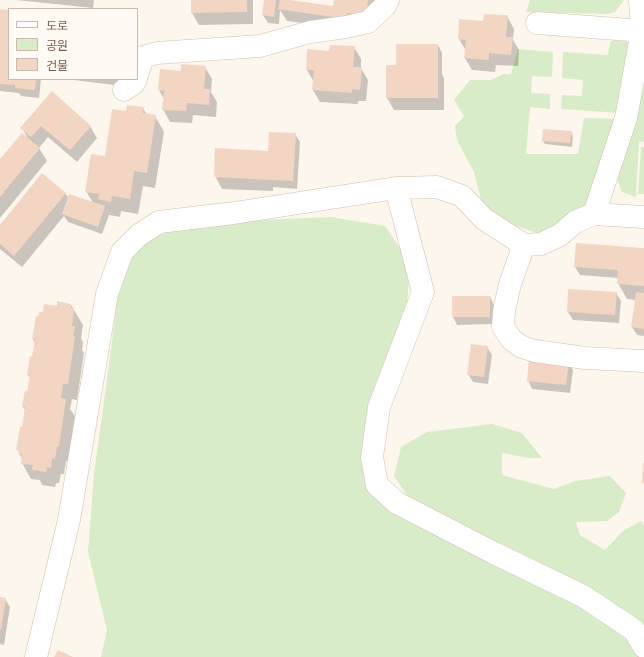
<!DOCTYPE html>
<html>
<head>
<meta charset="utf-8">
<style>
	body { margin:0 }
	#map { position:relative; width:644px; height:657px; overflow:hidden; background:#fdf6ec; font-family:"Roboto Condensed","Noto Sans KR",sans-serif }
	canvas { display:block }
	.legend { position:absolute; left:8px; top:8px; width:130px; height:72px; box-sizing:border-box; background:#fffaf3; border:1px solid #cabbb1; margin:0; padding:5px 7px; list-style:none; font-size:12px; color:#7a5c4d }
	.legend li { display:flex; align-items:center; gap:8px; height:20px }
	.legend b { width:20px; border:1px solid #cabbb1 }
</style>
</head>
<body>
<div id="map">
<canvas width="644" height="657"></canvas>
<ul class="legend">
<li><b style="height:5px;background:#fff"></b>도로</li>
<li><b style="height:11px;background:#d8ecc9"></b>공원</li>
<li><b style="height:11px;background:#f3d5c3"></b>건물</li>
</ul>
</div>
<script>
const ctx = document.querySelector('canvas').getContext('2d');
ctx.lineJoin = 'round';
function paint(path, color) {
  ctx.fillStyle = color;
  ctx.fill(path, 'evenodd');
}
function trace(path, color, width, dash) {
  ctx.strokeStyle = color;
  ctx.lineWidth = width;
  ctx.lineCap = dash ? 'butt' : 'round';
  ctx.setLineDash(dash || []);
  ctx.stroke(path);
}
paint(new Path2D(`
	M530,0h94l-9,12 -6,2 -83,-2z
	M615,40l19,3 -13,70 -60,-4 1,-14 20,1 1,-16 -21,-2 1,-26 45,3 2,-13z
	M518,49l35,3 -1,25 -20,-1 -1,17 19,1v15l-20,-2 -4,47h52l6,-36 36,1 -31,91 -30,18 -22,5 -44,-15 -12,-19 -7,-27 -17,-32 -2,-14 9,-10 -10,-16 16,-20h20l14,-6h7z
	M644,73v69l-5,-1 -3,56 -14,-5 -5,-13z
	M641,147h3v47h-6z
	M331,217l54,9 25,37 -3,44 -38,159 73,67 137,74 58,39 4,11h-540l6,-27 -19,-78 6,-78 19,-139 7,-64 29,-32 26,-9 62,-9z
	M492,424l30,9 20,25h-13l-27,-5v22l52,14 21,-8 35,-5 16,17 -7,19 -12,9 -31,1 4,13 25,15 18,-19 18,-10 3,5v104l-82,-53 -155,-82 -13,-19 7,-29 26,-15z`), '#d8ecc9');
paint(new Path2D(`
	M16,0h78l-1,8z
	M192,0h61v24l-54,1 -7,-12z
	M265,0h18l51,8 1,-8h42l-24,30 -66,-9 -7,-11 -1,14 -11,-1 -5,-8z
	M0,10l9,1v68h32l-2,19 -18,-2 -2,-3 -19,-2z
	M507,16l7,13 -1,11 6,10 -1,16 -22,-1 -1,7 -23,-2 -7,-12 1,-7 -7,-12 25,-17z
	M438,45l4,8v21l2,4v32h-50l-7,-12v-32h10z
	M354,47l7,12v9l7,12 -2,21h-8v3l-38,-2 -7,-12 1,-8 -7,-12z
	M205,67l7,12 -1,13 6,10 -1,15 -23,-2 -1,8 -22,-1 -7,-13 1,-10 -5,-9 23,-18z
	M65,79h67l-1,8z
	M52,93l38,33 7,12 -20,24 -29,-25 -9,11 8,13 -47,57v-57l28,-22 -6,-11z
	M143,108l4,7 8,1 9,16 -9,56 -12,-2 -5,28 -17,-3 -1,6 -11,-2 -7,19 -34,-12 -4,-6 -42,51 -22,-18v-23l65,-33 4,6 24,4 -7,-12 19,-34 22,-45z
	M571,132l2,4 -1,11 -27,-3 -2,-3z
	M295,134l5,8 -3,47 -24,-2v4l-51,-2 -7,-13 54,-24z
	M644,249v87l-7,-1 -5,-8 4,-27 -9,-1 -9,-16 1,-5 -39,-3 -5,-8z
	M569,290l47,3 5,8 -2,22 -46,-3 -5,-8z
	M490,297l4,8v19l-37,1 -4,-8z
	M71,305l12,20 -2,13 2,5 -1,7 2,3 -7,47 -5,-1 -2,10 5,7 -7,45h-2l-2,13h-3l-2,9h-3l-1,4 -13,-2 -2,-5 -9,-1 -9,-16v-4l-4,-9 8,-39 -3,-4 5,-15 2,-14 -2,-3 5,-17 2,-15 -2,-4 6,-21 5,-5 13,-6z
	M487,347l5,8 -4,29 -15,-2 -5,-8z
	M568,362l5,8 -3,23 -38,-4 -4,-9z
	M0,598l5,1 5,8 -6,38 -4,-1z`), '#0003');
paint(new Path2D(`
	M191,0h56v12l-56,1z
	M264,0h12l-2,17 -12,-2z
	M280,0h10l43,6 1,-6h34l-2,16 -19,-3 -1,6 -68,-10z
	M0,9l9,1v69h27l-1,11 -20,-2v-3l-15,-1z
	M484,14l24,1 -2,22h7l-2,18 -22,-2v7l-25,-2 2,-18 -8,-1 1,-20 24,2z
	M396,44h42v54h-52v-33h10z
	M330,45l25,1 -2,21h9l-2,23 -8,-1v4l-40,-3 2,-20h-8l1,-21 22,2z
	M181,64l25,2 -2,23h6l-1,16 -22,-2 -1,8 -24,-1 2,-19 -6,-1 2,-21 21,2z
	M52,91l39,35 -21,24 -29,-24 -10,11 -11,-9z
	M127,105l17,2 -1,6 13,2 -9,58 -13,-2 -4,28 -18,-3 -1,6 -13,-3 1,-5 -14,-2 6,-38 14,2 7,-47 14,2z
	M543,129l29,2 -2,12 -28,-2z
	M269,132l27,1 -3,48 -79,-4 1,-29 53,3z
	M22,133l18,15 -40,49v-38z
	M42,173l24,20 -52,63 -14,-12v-19z
	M69,194l36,12 -7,21 -36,-13z
	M576,243l68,5v38l-27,-2 1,-14 -44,-3z
	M568,289l49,3 -2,23 -48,-3z
	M636,292l8,1v36l-13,-2z
	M452,296h38v21h-38z
	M57,301l14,3v4h3l-2,18h3l-2,10h2l-7,48h-5l-2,14 5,1 -7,47h-2l-2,13 -3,-1 -1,10 -4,-1 -1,5 -14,-2 1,-5 -12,-1 1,-10h-4l1,-4h-3l4,-23h2l3,-20h-3l3,-17 2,1 3,-16h-3l3,-19 2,1 3,-18h-3l4,-23 2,1 1,-5h4l1,-8 13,2z
	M471,344l17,2 -4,31 -17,-2z
	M529,357l40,4 -3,24 -39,-4z
	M643,463h1v20h-2z
	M0,597l6,1 -5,32 -1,-1z
	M58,650l15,7h-19z`), '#f3d5c3');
const minor = new Path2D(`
	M537,23l107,8
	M137,75l6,-18 14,-4 103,-7 50,-14 36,-5 22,-5 17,-16 3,-6
	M124,90l10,-7 2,-4
	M396,188l27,104 -44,115 -7,50 5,28 20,18 97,50 89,43 51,34 10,17
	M594,214l32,-96 16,-87 -2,-31
	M524,245l-14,39 -6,27 -1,16 9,13 10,7 13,4 50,7 59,3
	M36,657l33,-137 38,-226 15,-42 17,-17 20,-13 75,-9 162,-25 41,-1 25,9 22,23 40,26 17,-1 19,-9 15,-13 19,-8 50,3`);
trace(minor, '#d1beb0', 23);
trace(minor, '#fff', 22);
</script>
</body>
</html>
